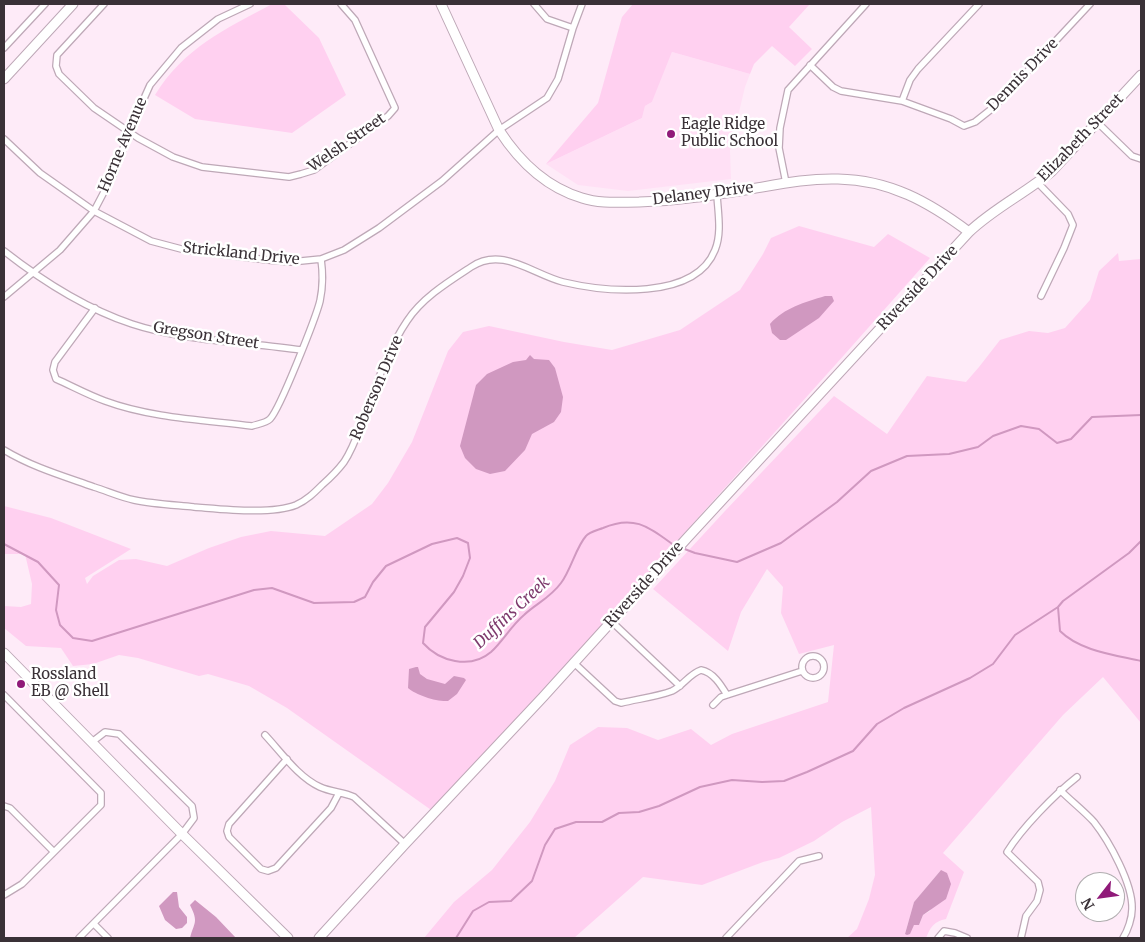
<!DOCTYPE html>
<html>
<head>
<meta charset="utf-8">
<style>
	body { margin:0 }
	#map { position:relative; width:1145px; height:942px; overflow:hidden; background:#feebf8; font-family:Merriweather,serif }
	canvas { display:block }
	.frame { position:absolute; inset:0; border:5px solid #3a3137; pointer-events:none }
	.north { position:absolute; left:1075px; top:872px; width:50px; height:50px; box-sizing:border-box; background:#fff; border:1px solid #b0adaf; border-radius:50%; rotate:240deg; font-size:14px; font-weight:700; line-height:20px; text-align:center; color:#3a3137 }
	.north::after { content:''; display:block; margin:auto; width:18px; height:22px; background:#901a79; clip-path:polygon(50% 0,100% 100%,50% 72%,0 100%) }
</style>
</head>
<body>
<div id="map">
<canvas width="1145" height="942"></canvas>
<div class="frame"></div>
<div class="north">N</div>
</div>
<script>
const ctx = document.querySelector('canvas').getContext('2d');
ctx.lineJoin = 'round';
function paint(path, color) {
  ctx.fillStyle = color;
  ctx.fill(path, 'evenodd');
}
function trace(path, color, width, dash) {
  ctx.strokeStyle = color;
  ctx.lineWidth = width;
  ctx.lineCap = dash ? 'butt' : 'round';
  ctx.setLineDash(dash || []);
  ctx.stroke(path);
}
function label(font, color, halo, rows, align = 'center') {
  ctx.font = font + ' Merriweather,serif';
  ctx.lineWidth = 5;
  ctx.setLineDash([]);
  ctx.textBaseline = 'middle';
  ctx.strokeStyle = halo;
  ctx.fillStyle = color;
  for (const [text, x, y, turn = 0] of rows) {
    ctx.save();
    ctx.translate(x, y);
    ctx.rotate((+turn || 0) * Math.PI / 180);
    ctx.textAlign = isNaN(turn) ? turn : align;
    if (halo) ctx.strokeText(text, 0, 0);
    ctx.fillText(text, 0, 0);
    ctx.restore();
  }
}
paint(new Path2D(`
	M672,52l78,22 -5,13 -15,63 1,29 -103,12 -50,-6 -32,-21 96,-46 3,-12 7,-4z`), '#ffe0f5');
paint(new Path2D(`
	M272,4h12l35,34 27,57 -54,38 -97,-14 -40,-24c29,-47 70,-66 117,-91z
	M633,4h177l-21,23 23,22 -17,17 -23,-20 -18,18 -4,10 -78,-22 -20,50 -7,4 -3,12 -96,46 52,-61 24,-86z
	M799,226l75,21 14,-13 42,24 -85,96 -411,458 -147,-104 -38,-22 -41,-12 -9,2 -61,-18 -19,-3 -26,9 -20,2 -12,-18 -35,-2 -22,-18v-22l17,1 10,-3 1,-20 -7,-30h-21v-48l47,12 80,31 -46,29 2,6 6,-8 26,-16 17,-1 31,7 42,-18 32,-11 30,-6 54,5 47,-32 16,-21 24,-41 36,-91 15,-19 26,-6 75,16 48,8 68,-20 60,-40 23,-36 8,-16z
	M1118,253l1,8 22,-2v464l-38,-46 -40,38 -120,138 21,19 -18,47c-12,2 -16,9 -20,19h-79l10,-9 12,-30 6,-24 -4,-68 -29,15 -28,19 -35,17 -16,4 -61,23 -59,-8 -69,61h-150l30,-36 38,-32 38,-48 25,-41 15,-36 28,-18 29,1 31,12 33,-11 20,16 21,-11 96,-32 6,-57 -35,9 -18,-41 2,-26 -16,-18 -26,43 -13,39 -75,-62 72,-78 109,-115 53,38 40,-58 39,6 13,-15 21,-27 29,-9 19,2 17,-5 25,-28 9,-29zM941,870l-11,41 -7,4 -4,10h-5l-9,9 9,-32z`), '#ffd0f0');
paint(new Path2D(`
	M825,296h7l2,5 -15,17 -33,22h-6l-8,-7 -2,-9c14,-16 35,-22 55,-28z
	M530,355l4,4 15,1 6,8 8,29 -2,15 -7,10 -22,12 -7,16 -20,21 -15,3 -14,-5 -11,-11 -5,-12 16,-61 11,-11 26,-12 13,-2z
	M416,667h2l2,7 7,5 18,5 9,-8 10,2 2,2 -9,14 -9,7c-11,1 -32,-6 -40,-13l1,-19z
	M941,870l6,3 4,11 -5,15 -23,16 -4,10h-5l-4,9 -3,1 -2,-1 9,-32z
	M173,892h4l2,15 8,10v6l-5,5 -6,1 -11,-9 -6,-14z
	M195,900l21,17 20,21h-46c4,-16 9,-15 0,-33z`), '#d098c0');
trace(new Path2D(`
	M4,544l34,18 21,23 -3,25 4,15 13,13 19,3 162,-51 18,-2 42,15 40,-1 11,-5 8,-15 13,-16 46,-22 25,-6 11,5 2,15 -7,18 -9,16 -29,35 -2,16c16,18 47,27 68,9 12,-11 20,-26 33,-37 13,-12 26,-17 37,-32 10,-13 15,-36 25,-47 3,-4 12,-6 17,-8 32,-14 47,0 72,18
	M682,548l13,5 42,9 44,-19 56,-41 34,-31 36,-15 42,-2 29,-7 15,-11 28,-10 18,3 18,14 14,-4 21,-22 49,-2
	M1058,607l2,24c20,20 55,24 81,30
	M456,938l17,-27 16,-9 22,-1 21,-20 13,-36 10,-16 21,-7h26l17,-9 20,-1 20,-6 41,-19 32,-7 30,2 22,-1 23,-9 46,-21 24,-27 27,-16 66,-30 23,-14 22,-29 43,-28 5,-6 66,-48 12,-12`), '#d098c0', 2);
const street = new Path2D(`
	M104,4l-47,51 -1,11 3,8 35,34 44,30 35,19 29,10 87,10 12,-3 13,-4 74,-54 7,-8 -40,-88 -14,-16
	M534,4l13,15 26,9
	M4,48l41,-44
	M810,65l23,22 8,4 61,10 49,18 13,7 11,-4 19,-15 96,-103
	M902,101l8,-21 8,-11 61,-65
	M1098,123l34,33 9,3
	M4,139l36,34 54,38 57,30 34,9 83,10 23,2 30,-3 23,-9 35,-22 63,-47 57,-51 48,-32 11,-19 15,-51 9,-24
	M786,183l-7,-35 1,-20 8,-38 78,-86
	M1038,183l30,31 5,11 -9,23 -23,48
	M4,251c37,29 83,58 128,73 51,17 116,18 169,26
	M4,297l56,-47 34,-39 21,-40 14,-39 21,-47 31,-37 37,-29 32,-15
	M95,308l-40,54 -2,8 3,9c16,7 32,16 49,22 46,17 99,19 147,25 6,-2 14,-3 18,-7 10,-10 46,-102 50,-118 3,-14 3,-28 1,-42
	M4,450c28,17 59,26 90,37 13,4 26,10 40,13 19,4 40,5 60,7 27,2 77,8 102,-2 11,-5 18,-12 26,-20 8,-7 16,-15 22,-23 10,-15 15,-32 21,-47 12,-32 23,-66 42,-94 15,-23 41,-39 64,-54 31,-21 61,7 92,15 42,10 132,19 152,-32 7,-17 3,-37 2,-55
	M611,621l69,65
	M802 667a11 11 0 1 1 22 0a11 11 0 1 1-22 0Z
	M573,662l42,39 6,2c16,-4 35,-6 51,-12 11,-5 17,-17 29,-21 12,2 20,15 26,25l75,-24
	M4,695l97,98v12l-79,79 -18,11
	M713,705l8,-8 6,-2
	M265,735c16,17 33,42 55,52 11,5 23,5 34,10l51,47
	M287,759l-58,65 -2,7 2,6 32,32 7,2 8,-3 55,-60 8,-15
	M1060,790c11,11 24,21 34,32 15,19 39,62 38,87 0,9 -4,21 -9,29
	M4,806l6,2 44,44
	M94,924l14,14
	M79,938l103,-104 12,-16 -2,-12 -73,-72 -14,-2 -13,10
	M726,938l73,-77 20,-5
	M938,938l6,-7 11,2 12,5
	M1021,938l5,-22 11,-15 3,-11 -2,-8 -31,-30c15,-24 47,-57 70,-75`);
const secondary = new Path2D(`
	M441,4l58,126c20,31 46,57 83,68 18,6 38,4 57,4 38,-1 75,-7 112,-13 29,-5 58,-11 87,-10 52,1 91,23 131,53
	M4,79l69,-75
	M4,653l178,181 106,104
	M319,938l86,-94 138,-147 145,-160 281,-305c25,-24 57,-39 83,-61l89,-96`);
trace(street, '#bea8b7', 8);
trace(secondary, '#bea8b7', 11);
trace(street, '#fff', 5.5);
trace(secondary, '#fff', 9);
for (const [x, y, r, color] of [
	[671,134,5,"#901a79"],
	[21,684,5,"#901a79"]
]) {
  const dot = new Path2D();
  dot.arc(x, y, r, 0, 2 * Math.PI);
  ctx.fillStyle = color;
  ctx.fill(dot);
  trace(dot, '#fff', 2);
}
label('15px', '#3a3137', '#fff', [
	["Dennis Drive",1023,75,-46],
	["Elizabeth Street",1081,138,-46],
	["Welsh Street",347,143,-35],
	["Horne Avenue",123,145,-67],
	["Delaney Drive",703,194,-7],
	["Strickland Drive",241,254,6],
	["Riverside Drive",918,288,-47],
	["Gregson Street",206,336,9],
	["Roberson Drive",377,388,-67],
	["Riverside Drive",644,585,-48]
]);
label('15px', '#3a3137', '#fff', [
	["Eagle Ridge",681,125],
	["Public School",681,142],
	["Rossland",31,675],
	["EB @ Shell",31,692]
], 'left');
label('italic 16px', '#7e3a6d', '#fff', [
	["Duffins Creek",512,613,-43]
]);
</script>
</body>
</html>
